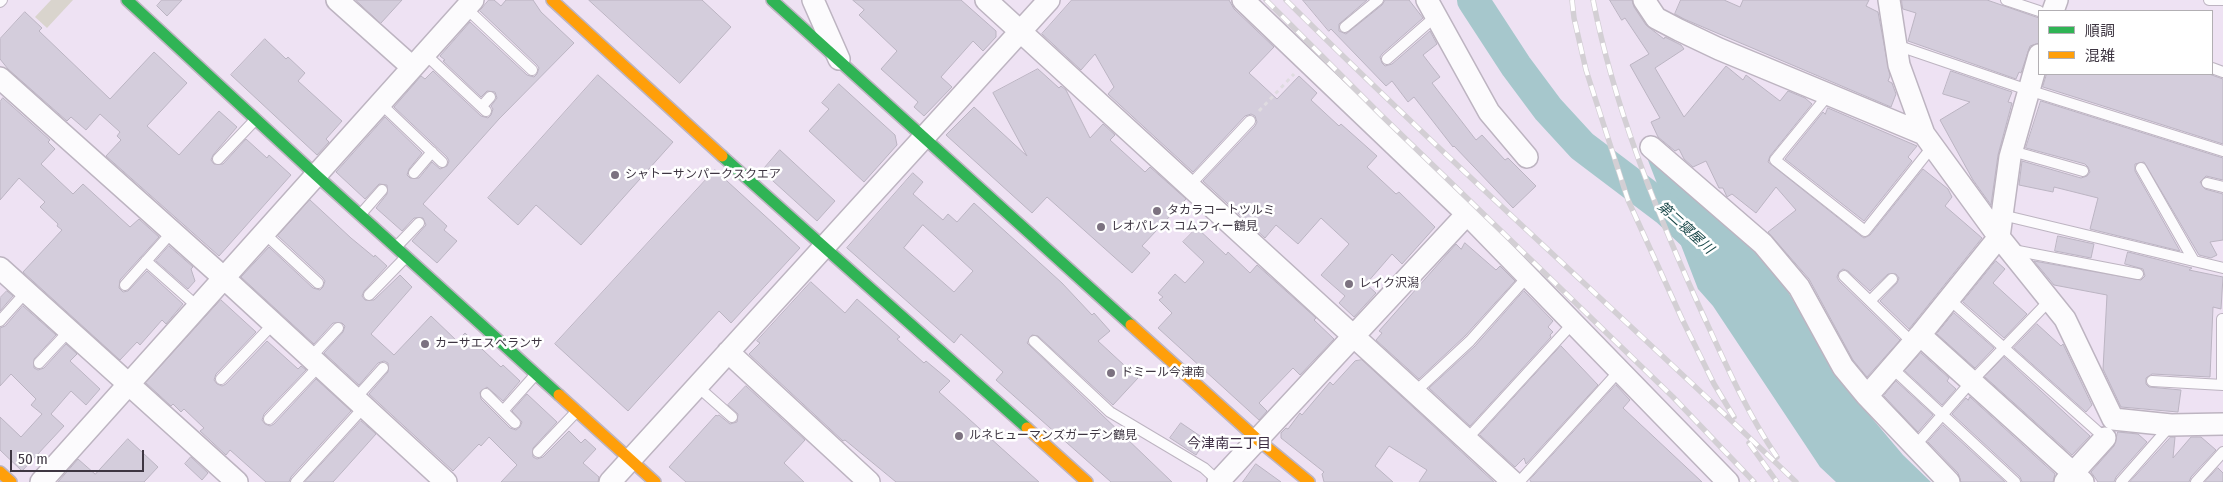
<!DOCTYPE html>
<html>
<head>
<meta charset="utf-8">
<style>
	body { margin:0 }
	#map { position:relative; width:2223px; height:482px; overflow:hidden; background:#eee2f3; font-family:"Fira Sans Condensed","Noto Sans JP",sans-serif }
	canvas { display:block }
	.legend { position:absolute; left:2038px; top:10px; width:175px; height:65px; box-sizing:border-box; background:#fff; border:1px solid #b2afb3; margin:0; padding:6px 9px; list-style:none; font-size:15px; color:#3e3642 }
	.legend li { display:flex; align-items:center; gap:10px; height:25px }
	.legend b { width:25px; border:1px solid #b2afb3 }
	.scale { position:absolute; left:10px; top:450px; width:134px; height:22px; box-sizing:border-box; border:2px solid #3e3642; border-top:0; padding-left:6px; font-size:15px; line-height:18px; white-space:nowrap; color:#3e3642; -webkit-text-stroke:4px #fff; paint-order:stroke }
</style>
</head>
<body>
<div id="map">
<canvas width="2223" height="482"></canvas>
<ul class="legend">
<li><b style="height:6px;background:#30b455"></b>順調</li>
<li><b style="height:6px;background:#ff9f0a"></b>混雑</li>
</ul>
<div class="scale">50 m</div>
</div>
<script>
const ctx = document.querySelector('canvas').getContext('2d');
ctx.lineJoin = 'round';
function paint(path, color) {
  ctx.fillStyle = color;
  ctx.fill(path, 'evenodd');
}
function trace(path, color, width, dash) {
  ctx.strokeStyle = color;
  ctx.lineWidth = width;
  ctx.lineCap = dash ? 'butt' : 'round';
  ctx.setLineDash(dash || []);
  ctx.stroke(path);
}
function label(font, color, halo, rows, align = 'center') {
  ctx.font = font + ' "Fira Sans Condensed","Noto Sans JP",sans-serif';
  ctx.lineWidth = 5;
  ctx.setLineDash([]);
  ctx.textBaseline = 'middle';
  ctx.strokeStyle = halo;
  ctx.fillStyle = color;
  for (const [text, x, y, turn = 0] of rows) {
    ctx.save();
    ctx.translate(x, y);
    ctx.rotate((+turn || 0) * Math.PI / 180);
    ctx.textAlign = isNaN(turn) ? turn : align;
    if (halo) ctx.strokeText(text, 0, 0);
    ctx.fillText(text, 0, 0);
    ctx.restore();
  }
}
paint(new Path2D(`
	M51,0h22l-26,28 -12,-11z`), '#d9d4cd');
paint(new Path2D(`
	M1644,150l105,90 34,43 33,57 39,58 48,57 28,27h-95l-16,-15 -107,-161 -15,-17z`), '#a6c7cc');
trace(new Path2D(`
	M1473,0l43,66 32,43 34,37 86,65 33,31`), '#a6c7cc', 32);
const building = new Path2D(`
	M162,0h20l-15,16 -10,-10z
	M356,0h46l-21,23z
	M489,0h5l7,6 5,-6h27l8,12 33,31 -75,76 -76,85 24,22 -3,4 13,11 -20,22 -25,-22 14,-16 -3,-7h-9l-12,13 -26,-23 11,-14v-9l-8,-1 -14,15 -29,-27 49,-55 37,36 -13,16 -2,6 3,3h9l13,-16 8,7 7,-3 2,-5 -2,-4 -53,-50 27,-31 4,3 8,-8 48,45 7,2 3,-3 2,-6 -2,-3 6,-8 -2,-6 -8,-1 -6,6 -38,-36 2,-1 -5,-4 30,-34 57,53 7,2 3,-3 2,-6 -2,-3 -57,-54z
	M589,0h113l29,27 -51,56z
	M853,0h108l35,31v6l-13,14 -10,-10 -32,36 11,10 -28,29 -10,-9 4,-5 -37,-33 16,-18 -38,-36 5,-5z
	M1072,0h157l5,9 40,38 -25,26 28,26 22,-23 18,17 -6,7 28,26 2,-2 36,32 -10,11 29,27 3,-2 36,35 -33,37 -10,-10 -26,30 10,9 -22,24 -15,-14 6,-7 -24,-21 28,-31 -28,-26 -23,26 -22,-19 -11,13 -62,-57 52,-55 2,-4 -2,-6 -4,-2 -6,2 -52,56 -85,-78 6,-7 -19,-33 -14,16 -39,-36z
	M1303,0h64l-28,24v7l7,3 36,-29 3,-5h24l14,18 -41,36 -2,3 2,6 3,3 7,-2 38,-33 7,13 -14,11 17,22 -8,6 44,57 6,-5 23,25 3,-2 28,28 -23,22 -59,-62 -1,1 -39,-50 -6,5 -16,-21 -6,5 -55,-57 -2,2z
	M1610,0h22l2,7 12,18 18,14 1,-2 16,8 3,4 -29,19 29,49 42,-51 17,14 3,-5 34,26 8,-10 17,7 7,6 -42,52 -2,6 93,74 3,2 6,-3 53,-66 25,20 4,8 -7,9 37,32 -73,91 -29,-28 17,-18 2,-5 -3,-4h-8l-18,17 -22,-20 -5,-2 -4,3 -2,5 2,4 61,59 -33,37 -14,-17 -44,-81 -41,-47 28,-22 -20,-23 -20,26 -24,-19 -5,3 -4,-9h-4l-13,-27 -13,6 -9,-8 -5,-10 -4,2 -17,-14 -7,-15 9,-4 -30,-53 19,-11 -24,-36 -3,2z
	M1681,0h43l16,7 3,-7h126l-3,6 12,6 12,64 -2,5 4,2 4,11 -5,13 -207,-88 -9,-5z
	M1902,0h85l52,18v25l-9,3 -9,27 -2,-1 -3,7 -108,-38 8,-28 -13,-4z
	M25,12l17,16 -3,3 71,68 44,-47 33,31 -40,43 32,29 40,-44 18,16 -24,28 -2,5 3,4h9l23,-25 21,19 2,-3 22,20 -72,81 -113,-100 15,-16 -4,-4 3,-4 -20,-18 -14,16 -15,-13 -4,4 -59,-52 -8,-10v-20z
	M265,39l21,20 2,-2 17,16 -7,8 44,40 -16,18 3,3 -12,13 -86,-80z
	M1038,69l21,19 2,-2 5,4 24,48 13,-14 12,11 -5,5 35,32 5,-5 36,32 -44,47 8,7 -18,20 -85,-76 -15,16 -86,-78 28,-28 53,49 -34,-63z
	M1951,71l61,21 -4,10 4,1 -14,52 -7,50 -18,-25 -33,-60 30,-18 -27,-8z
	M2047,74h162l14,5v65l-180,-57z
	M598,75l75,67 -92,103 -45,-40 -18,20 -30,-27z
	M839,84l56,51 2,10 -33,37 -55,-51 20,-22 -7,-6z
	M3,98l47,42 -2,2 7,7 -14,15 32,30 10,-10 47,43 9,-8 20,18 -39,43 -1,8 4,4 5,-1 19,-20 36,33 -17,20 -4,-4 -22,25 -3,-3 -17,18 -97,-88 39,-42 -5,-4 1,-2 -18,-17 5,-5 -26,-24 -19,22v-98z
	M2041,101l182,57v22l-17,-4 -6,6 5,7 18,5v46l-13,2 7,13 -6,3 -12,-3 -55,-93 -9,2v7l45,80 -90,-22 8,-31 -44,-11 -1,5 -34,-7 3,-24 59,17 6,-2 3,-4 -2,-5 -3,-3 -59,-16z
	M1828,108l89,38 -9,11 4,4 -48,60 -79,-62 38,-47 2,2z
	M780,150l55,51 -18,20 -55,-50z
	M715,170l85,78 -69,75 -12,-12 -91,100 -73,-67z
	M913,173l10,9 -10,12 30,26 5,-6 9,8 17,-19 88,80 30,32 2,-2 16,18 -12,10 40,37 -25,27 -75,-69 -6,-1 -5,8 145,139h-61l-115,-102 7,-8 -42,-38 -7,9 -107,-95zM923,225l50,46 -19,21 -50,-44z
	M310,200l41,38 23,19 1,-2 12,11 -23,25 -2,5 3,4h9l26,-25 12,12 -41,47 23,21 37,-39 26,25 8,-8 36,34 2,-2 17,16 -17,20 -16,-14 -7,5 1,7 29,29 6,2 4,-3 2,-5 -10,-11 15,-17 30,28 -24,26v9l4,2 6,-2 26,-26 12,12 4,-4 11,10 -13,14 16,14 -1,5h-97l16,-17 -28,-28 -8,9 -2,-2 -26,27 -84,-77 19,-22v-9l-4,-2 -6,2 -19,22 -35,-32 19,-21 2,-6 -3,-3h-9l-19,21 -73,-67 28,-30 44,41 7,2 3,-3 2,-6 -2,-3 -45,-42z
	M1197,228l29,27 2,-3 22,21 7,-8 59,53 -2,2 20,19 -34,36 -7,-7 -34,35 8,8 -8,9 -101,-92 14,-15 -13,-13 4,-3 -5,-4 17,-19 10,9 19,-21 -21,-20z
	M2058,236l36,8 -3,14 -36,-7z
	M1465,243l31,27 4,-4 15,15 -50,55 -46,43 -43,-39 6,-7 -3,-2 77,-87 5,5z
	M169,246l24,21 -2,2 4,12 -7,8 -32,-28z
	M2128,252l64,16 -3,2 34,7 -2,32 -8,-2 -3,70 -58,-3 -6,4v6l3,3 32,3 -3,22 -57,-5 -18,-38 4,-74 -53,-10 -20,-24 107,19 4,-4 -2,-7 -18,-5z
	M1996,261l9,8 -12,14 34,31 -23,24 -41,-36z
	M811,282l34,31 12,-14 43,38 -3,2 27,24 2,-2 24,20 -11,11 100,90h-143l-51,-42 -2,1 -94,-87 11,-11 -3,-2z
	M7,291l6,5 -13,15v-13z
	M1524,291l29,30 -5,6 5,5 -3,3 1,2 -81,89 -41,-38 46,-42z
	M221,300l35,32 -40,42 -2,6 3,4 5,2 4,-2 41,-43 31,28 3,-3 5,4 -42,44 -2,6 3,4 5,2 4,-2 42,-45 35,32 -60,66 -2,5h-23l-36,-32 -4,5 -26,-24 4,-3 -20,-19 -3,3 -8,-8 -2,2 -25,-23z
	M23,306l33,29 -22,24v9l4,2 6,-2 22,-24 11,10 -7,7 30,28 -14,16 -15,-14 -20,23 13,12 -42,45 -22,-21v-33l21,20 21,-23 -11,-9 5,-6 -25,-25 -11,12v-58l5,-2z
	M1954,313l40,35 -19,20 -38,-34z
	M2037,324l24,22 2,-2 29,61 -6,7 -72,-64z
	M1561,346l37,39 -72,79 -2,-6 -9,9 -35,-32z
	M1921,353l28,25 -2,3 9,8 -14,16 -37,-34z
	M2004,357l86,79 -18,19 -87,-78z
	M1362,360l132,122h-75l8,-12 -38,-24 -14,20 18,16h-69l-2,-8 2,-2 -43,-34v-5l5,-5 2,1 12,-16 2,2 28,-33 3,3 22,-24z
	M1896,381l37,34 -15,17 -34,-36z
	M1616,385l14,15 -7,8 79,74h-171l-1,-2z
	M746,386l59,54 -21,23 20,19h-118l-17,-15 47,-52 1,1 2,-1 11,9 7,-2 1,-8 -10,-9z
	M1970,397l85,77 -2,8h-31l-2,-5 -68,-63 14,-16 2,2z
	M361,421l15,13 -33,37 -10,11h-28z
	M1181,423l25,17 -10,15 -26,-17z
	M1943,425l62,57h-44l-3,-9 -30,-31z
	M2118,432l20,2 9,8 -31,35 -2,5h-16l-7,-10 23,-26z
	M2171,437h4l-2,21 18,-21h10l15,13 -25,27 -2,5h-59z
	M128,439l30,28 -14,15h-86l20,-23 17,15z
	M191,457l17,16 -6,7 -17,-16z
	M1256,464l25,18h-38z
	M2218,468l5,5v9h-18z`);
paint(building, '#d4cddc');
trace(building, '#bbb4c2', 1);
const lane = new Path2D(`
	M2006,0l33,11
	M2209,0h14
	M0,2l2,-2
	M466,8l66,62
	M1345,27l33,-27
	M1896,45l132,45 195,61
	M424,53l62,58
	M1387,59l49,-43
	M2212,68l11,4
	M1829,94l-54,66 90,71 67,-84
	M380,103l62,59
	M482,106l8,-9
	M2012,151l71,20
	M218,159l37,-39
	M2141,168l53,93
	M414,173l18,-21
	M2207,183l16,4
	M1190,185l60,-64
	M360,215l22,-25
	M2002,215l221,53
	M264,233l54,50
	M397,246l22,-23
	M2013,250l125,24
	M146,261l52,46
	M1844,276l69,67
	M125,285l47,-53
	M369,295l36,-37
	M1949,299l156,139
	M1870,301l22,-22
	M2222,319v66
	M0,321l26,-29
	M1034,341l76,71 94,56 14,13
	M310,358l28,-30
	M39,363l30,-32
	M1892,368l123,114
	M221,379l52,-55
	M2152,381l71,4
	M697,386l35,31
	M1415,392l55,-51 58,-65
	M486,394l29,29
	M355,399l28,-31
	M503,411l33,-37
	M269,419l50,-53
	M1467,439l106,-116
	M1915,446l56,-64 79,-82
	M538,452l39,-41
	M296,482l68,-75
	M1519,482l101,-112
	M2121,482l50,-57
	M2196,482l27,-30`);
const street = new Path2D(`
	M337,0l75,67
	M813,0l26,59
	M986,0l527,482
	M1243,0l224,214 261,268
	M1427,0l62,112 38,45
	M1644,0l12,18 23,12 40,19 205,85
	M1889,0l10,65 25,69 75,103 66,82 48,100
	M2053,11l4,-11
	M0,78l224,200 222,204
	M1651,147l112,97 36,43 44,80 24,29 82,86
	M0,268l237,214
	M1920,335l163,147
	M728,352l141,130
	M1867,396l53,-61 79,-98 11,-80 29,-102
	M2113,419l58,6 52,-1
	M41,482l432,-482
	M610,482l439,-482
	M1218,482l249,-268
	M2065,482l40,-44`);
const fast = new Path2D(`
	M127,0l189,175 243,220
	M772,0l359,325
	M722,156l305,272`);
const slow = new Path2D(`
	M552,0l170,156
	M1131,325l126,114 52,43
	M559,395l96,87
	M1027,428l60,54
	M0,472l11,10`);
trace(lane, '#bdb4c1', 12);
trace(street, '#bdb4c1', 24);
trace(fast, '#bdb4c1', 14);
trace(slow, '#bdb4c1', 14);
trace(new Path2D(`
	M1259,111l35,-37`), '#dfdbe0', 3, [4, 4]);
trace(lane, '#fcfbfd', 10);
trace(street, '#fcfbfd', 21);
trace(fast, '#30b455', 11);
trace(slow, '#ff9f0a', 11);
const rail = new Path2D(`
	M1266,0l115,115 292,282 81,85
	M1286,0c166,165 341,320 510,482
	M1572,0l2,18 12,52 42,130 54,119 32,65 20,33
	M1593,0c21,106 62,208 106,306 24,52 46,104 78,151
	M1749,443l28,39`);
trace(rail, '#d3cfd4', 5.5);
trace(rail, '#fff', 4, [11]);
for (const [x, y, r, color] of [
	[615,175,5,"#7c7280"],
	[1157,211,5,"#7c7280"],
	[1101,227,5,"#7c7280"],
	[1349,284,5,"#7c7280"],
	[425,344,5,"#7c7280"],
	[1111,373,5,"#7c7280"],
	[959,436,5,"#7c7280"]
]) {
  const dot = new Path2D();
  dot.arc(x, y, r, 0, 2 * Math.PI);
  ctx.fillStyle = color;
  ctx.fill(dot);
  trace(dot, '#fff', 2);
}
label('12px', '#3e3642', '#fff', [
	["シャトーサンパークスクエア",625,175],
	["タカラコートツルミ",1167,211],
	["レオパレス コムフィー鶴見",1111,227],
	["レイク沢潟",1359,284],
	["カーサエスペランサ",435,344],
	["ドミール今津南",1121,373],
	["ルネヒューマンズガーデン鶴見",969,436]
], 'left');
label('italic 14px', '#194849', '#fff', [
	["第二寝屋川",1685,228,42]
]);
label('14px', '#3c2c42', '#fff', [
	["今津南二丁目",1229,444]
]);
</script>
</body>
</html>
